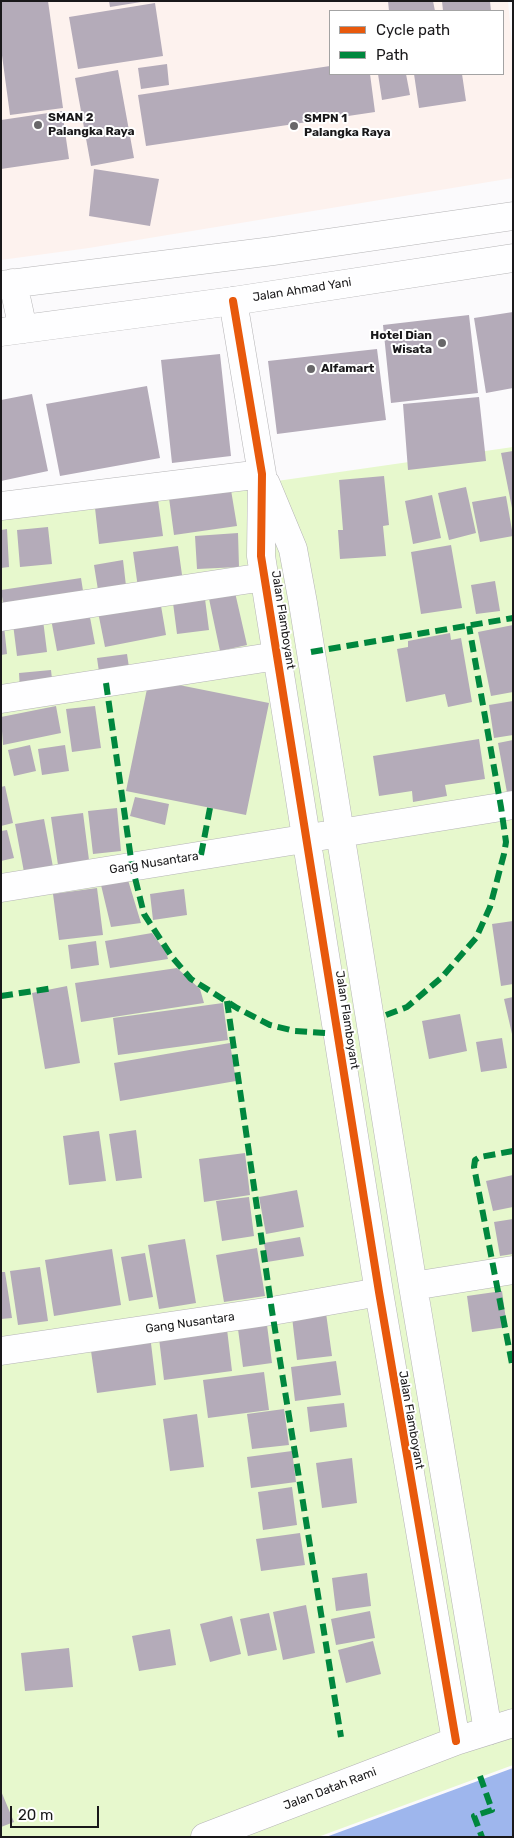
<!DOCTYPE html>
<html>
<head>
<meta charset="utf-8">
<style>
	body { margin:0 }
	#map { position:relative; width:514px; height:1838px; overflow:hidden; background:#fbfafc; font-family:Rubik,sans-serif }
	canvas { display:block }
	.frame { position:absolute; inset:0; border:2px solid #19181a; pointer-events:none }
	.legend { position:absolute; left:329px; top:10px; width:175px; height:65px; box-sizing:border-box; background:#fff; border:1px solid #a3a3a3; margin:0; padding:6px 9px; list-style:none; font-size:15px; color:#19181a }
	.legend li { display:flex; align-items:center; gap:10px; height:25px }
	.legend b { width:25px; border:1px solid #a3a3a3 }
	.scale { position:absolute; left:10px; top:1806px; width:89px; height:22px; box-sizing:border-box; border:2px solid #19181a; border-top:0; padding-left:6px; font-size:15px; line-height:18px; white-space:nowrap; color:#19181a; -webkit-text-stroke:4px #fff; paint-order:stroke }
</style>
</head>
<body>
<div id="map">
<canvas width="514" height="1838"></canvas>
<div class="frame"></div>
<ul class="legend">
<li><b style="height:6px;background:#e8590c"></b>Cycle path</li>
<li><b style="height:6px;background:#00873e"></b>Path</li>
</ul>
<div class="scale">20 m</div>
</div>
<script>
const ctx = document.querySelector('canvas').getContext('2d');
ctx.lineJoin = 'round';
function paint(path, color) {
  ctx.fillStyle = color;
  ctx.fill(path, 'evenodd');
}
function trace(path, color, width, dash) {
  ctx.strokeStyle = color;
  ctx.lineWidth = width;
  ctx.lineCap = dash ? 'butt' : 'round';
  ctx.setLineDash(dash || []);
  ctx.stroke(path);
}
function label(font, color, halo, rows, align = 'center') {
  ctx.font = font + ' Rubik,sans-serif';
  ctx.lineWidth = 4;
  ctx.setLineDash([]);
  ctx.textBaseline = 'middle';
  ctx.strokeStyle = halo;
  ctx.fillStyle = color;
  for (const [text, x, y, turn = 0] of rows) {
    ctx.save();
    ctx.translate(x, y);
    ctx.rotate((+turn || 0) * Math.PI / 180);
    ctx.textAlign = isNaN(turn) ? turn : align;
    if (halo) ctx.strokeText(text, 0, 0);
    ctx.fillText(text, 0, 0);
    ctx.restore();
  }
}
paint(new Path2D(`
	M1,1h507l5,55v122l-424,70 -88,12zM330,11h173v63h-173z`), '#fdf2ee');
paint(new Path2D(`
	M513,447v1320l-192,70h-320v-1323l276,-33z`), '#e7f8cd');
paint(new Path2D(`
	M513,1767v70h-192z`), '#9eb6ed');
paint(new Path2D(`
	M513,1765v3l-187,69h-8z`), '#fbfafc');
paint(new Path2D(`
	M1,1h47l15,107 -53,7 -9,-67z
	M109,1h32v1l-31,5z
	M388,1h45l2,10h-46z
	M442,1h48l1,10h-48z
	M155,3l8,53 -85,13 -9,-52z
	M167,64l2,21 -28,4 -3,-21z
	M330,66v8h40l5,38 -229,34 -8,-51z
	M118,70l16,88 -43,8 -16,-88z
	M378,74h28l4,21 -28,5z
	M414,74h48l4,27 -47,7z
	M62,111l7,48 -68,10v-49z
	M94,169l65,10 -9,47 -61,-10z
	M513,312v76l-27,5 -12,-75z
	M469,315l9,78 -87,10 -8,-78z
	M377,349l9,71 -109,14 -9,-73z
	M220,354l11,102 -59,7 -11,-103z
	M147,386l13,72 -100,18 -14,-72z
	M32,394l16,77 -47,10v-81z
	M479,397l7,64 -78,9 -5,-66z
	M513,451v57h-1l-11,-55z
	M384,476l5,49 -6,1 3,30 -46,3 -2,-29h5l-4,-50z
	M466,487l10,46 -27,7 -11,-47z
	M231,490l6,36 -63,9 -5,-37z
	M432,495l9,43 -28,6 -8,-43z
	M506,496l7,40 -33,6 -8,-40z
	M158,500l5,36 -64,8 -4,-36z
	M48,527l4,37 -32,3 -3,-37z
	M7,529l2,38 -8,1v-38z
	M238,533l1,34 -42,2 -2,-33z
	M451,545l11,63 -41,6 -10,-62z
	M178,546l5,36 -45,6 -5,-36z
	M123,560l3,26 -28,4 -4,-25z
	M81,578l3,19 -80,13 -3,-20z
	M495,581l5,30 -24,3 -5,-29z
	M234,588l13,57 -27,6 -12,-57z
	M205,599l4,31 -32,4 -4,-31z
	M160,600l6,35 -61,12 -7,-35z
	M89,612l6,32 -38,7 -6,-32z
	M43,620l4,32 -30,4 -4,-32z
	M513,625v67l-22,4 -13,-64z
	M4,626l3,28 -6,1v-28z
	M450,633l1,7 10,-2 11,64 -24,5 -3,-13 -39,8 -9,-53 11,-2v-6z
	M127,654l3,20 -30,5 -3,-21z
	M51,670l2,18 -33,2 -1,-17z
	M149,679l120,24 -23,112 -120,-24z
	M513,701v34l-19,3 -5,-33z
	M56,706l5,27 -58,12 -2,-28z
	M95,706l6,42 -29,4 -6,-43z
	M479,739l6,40 -40,6 2,11 -34,6 -1,-11 -33,5 -6,-40z
	M513,740v57l-5,1 -10,-55z
	M30,745l6,26 -22,5 -6,-26z
	M65,745l4,26 -27,4 -4,-26z
	M5,786l8,37 -12,3v-39z
	M135,797l34,7 -4,21 -35,-9z
	M117,808l4,43 -28,3 -5,-43z
	M83,813l6,47 -31,5 -7,-48z
	M44,819l9,48 -29,5 -9,-48z
	M7,830l7,28 -13,3v-30z
	M128,880l13,43 -30,4 -10,-42z
	M97,888l6,47 -44,5 -6,-46z
	M184,889l3,26 -34,5 -3,-26z
	M513,921v63l-12,2 -9,-62z
	M152,933l14,19 2,7 -58,9 -5,-27z
	M96,941l3,24 -28,4 -3,-24z
	M177,968l23,21 4,14 -123,19 -6,-39z
	M67,986l13,77 -35,6 -13,-76z
	M513,997v37h-1l-8,-35z
	M223,1003l5,37 -110,15 -5,-37z
	M460,1014l7,37 -38,8 -7,-38z
	M502,1038l5,30 -26,4 -5,-30z
	M230,1043l6,38 -116,20 -6,-38z
	M136,1130l6,48 -26,3 -7,-47z
	M99,1131l7,50 -37,4 -6,-49z
	M245,1153l5,42 -46,7 -5,-43z
	M513,1175v32l-20,4 -7,-30z
	M297,1190l7,37 -38,7 -7,-37z
	M249,1197l5,39 -32,5 -6,-40z
	M513,1219v35l-13,2 -6,-34z
	M300,1237l4,19 -37,6 -3,-19z
	M185,1239l11,64 -37,6 -11,-64z
	M257,1248l8,48 -41,6 -8,-47z
	M112,1249l9,56 -67,11 -9,-56z
	M145,1253l8,44 -24,4 -8,-44z
	M40,1267l8,54 -30,4 -8,-54z
	M1,1272h4l7,46 -11,1z
	M502,1291l5,36 -35,5 -5,-36z
	M326,1313l6,43 -35,4 -5,-43z
	M226,1321l6,50 -68,9 -6,-50z
	M267,1325l5,38 -29,4 -5,-38z
	M150,1335l6,50 -59,8 -7,-49z
	M336,1361l5,34 -46,6 -4,-34z
	M264,1372l5,38 -61,8 -5,-38z
	M344,1403l3,24 -37,5 -3,-25z
	M284,1409l5,36 -37,4 -5,-35z
	M197,1414l7,53 -34,4 -7,-52z
	M292,1451l4,31 -45,6 -4,-31z
	M352,1458l5,45 -35,5 -6,-45z
	M292,1487l5,38 -34,5 -5,-38z
	M300,1533l5,32 -44,6 -5,-32z
	M367,1573l4,33 -35,5 -4,-33z
	M306,1605l9,48 -32,7 -10,-48z
	M370,1611l5,27 -39,7 -5,-26z
	M269,1613l8,37 -29,6 -8,-37z
	M232,1616l9,38 -31,8 -10,-38z
	M170,1629l6,36 -37,6 -7,-35z
	M373,1641l8,33 -35,9 -8,-33z
	M69,1648l4,39 -48,4 -4,-38z
	M1,1791l13,31 -13,5z`), '#b4abb9');
const minor = new Path2D(`
	M233,301l29,173 -1,82 118,736 77,449
	M266,484l27,65 10,54 110,683 75,445
	M1,506l261,-32
	M1,617l263,-40
	M1,699l276,-43
	M1,888l512,-83
	M413,1286l100,-16
	M1,1351l271,-40 107,-19
	M205,1837l251,-96 57,-18`);
const major = new Path2D(`
	M13,283l10,46
	M1,285l272,-34 240,-35
	M1,332l232,-31 280,-43`);
trace(minor, '#b5b4b6', 29);
trace(major, '#b5b4b6', 29);
trace(minor, '#fefeff', 28);
trace(major, '#fefeff', 28);
trace(new Path2D(`
	M311,652l202,-34
	M106,683l26,183 12,48 28,43 19,22 46,29 33,17 25,6 31,2
	M201,855l9,-47
	M1,996l53,-8
	M227,1001l45,310 69,426
	M386,1015l21,-8 35,-30 34,-39 14,-31 14,-53 2,-12 -5,-35 -32,-181
	M513,1151l-33,6 -5,3 -1,7 39,202
	M480,1776l12,34 -18,6 8,21`), '#00873e', 6, [12, 6]);
trace(new Path2D(`
	M233,301l29,173 -1,82 118,736 77,449`), '#e8590c', 8);
for (const [x, y, r, color] of [
	[38,125,5,"#686769"],
	[294,126,5,"#686769"],
	[442,343,5,"#686769"],
	[311,369,5,"#686769"]
]) {
  const dot = new Path2D();
  dot.arc(x, y, r, 0, 2 * Math.PI);
  ctx.fillStyle = color;
  ctx.fill(dot);
  trace(dot, '#fff', 2);
}
label('bold 12px', '#19181a', '#fff', [
	["SMAN 2",48,118],
	["Palangka Raya",48,132],
	["SMPN 1",304,119],
	["Palangka Raya",304,133],
	["Hotel Dian",432,336,"right"],
	["Wisata",432,350,"right"],
	["Alfamart",321,369]
], 'left');
label('12px', '#19181a', '#fff', [
	["Jalan Ahmad Yani",302,290,-9],
	["Jalan Flamboyant",283,620,81],
	["Gang Nusantara",154,863,-9],
	["Jalan Flamboyant",347,1020,81],
	["Gang Nusantara",190,1323,-8],
	["Jalan Flamboyant",411,1420,80],
	["Jalan Datah Rami",330,1789,-21]
]);
</script>
</body>
</html>
